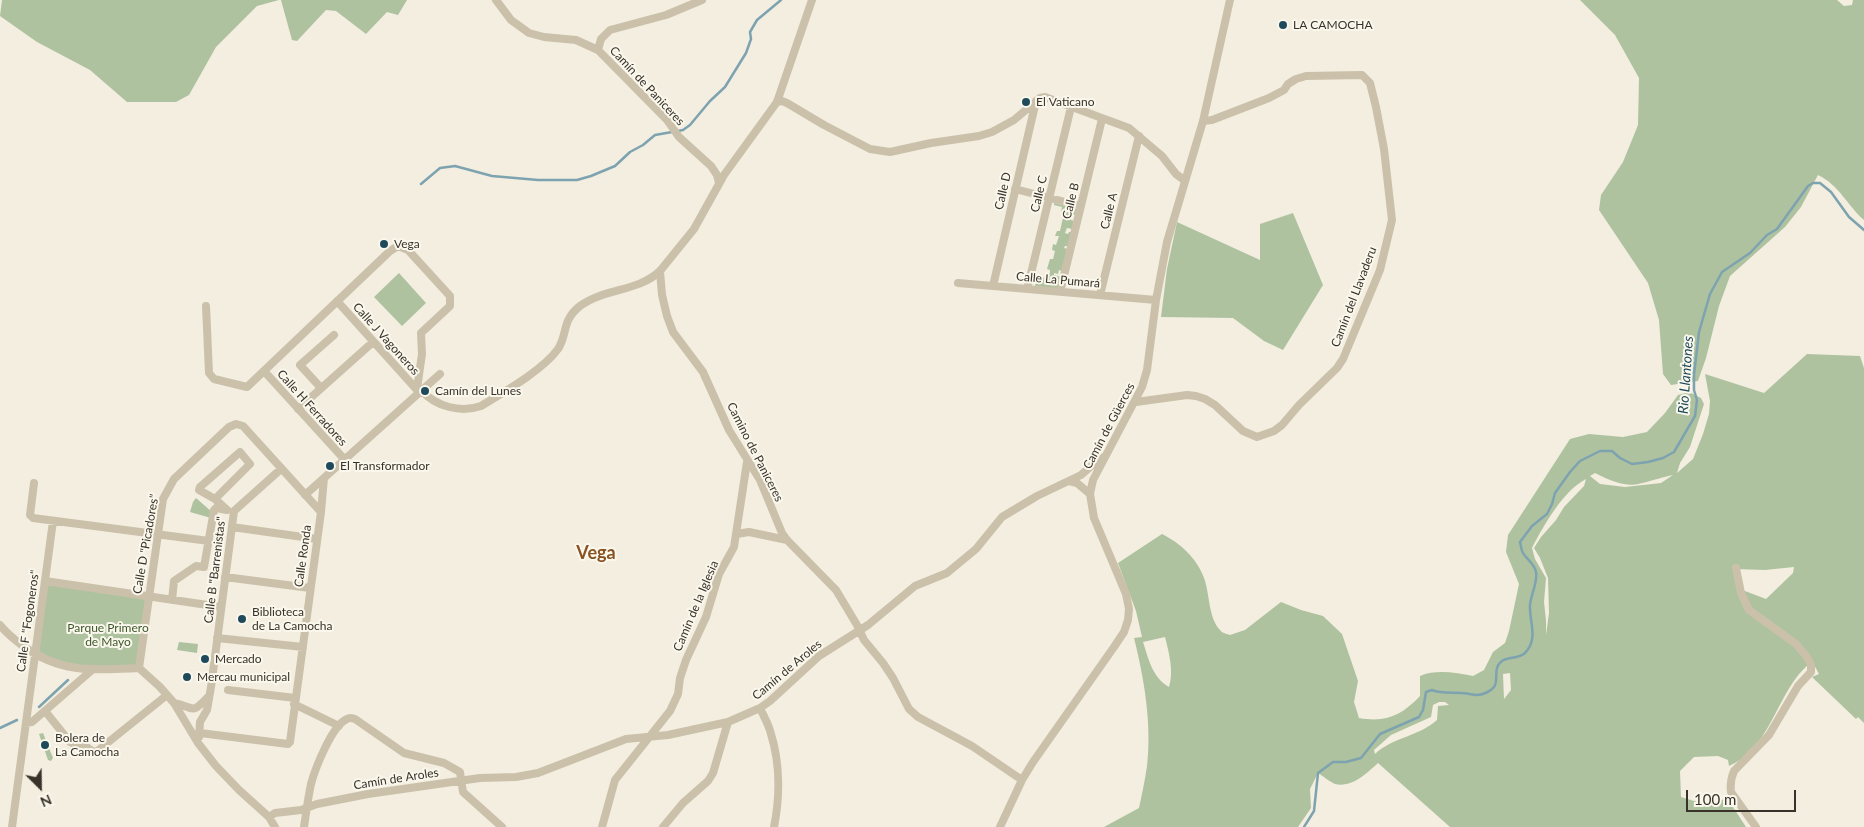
<!DOCTYPE html>
<html>
<head>
<meta charset="utf-8">
<style>
	body { margin:0 }
	#map { position:relative; width:1864px; height:827px; overflow:hidden; background:#f3eedf; font-family:Lato,sans-serif }
	canvas { display:block }
	.north { position:absolute; left:15px; top:762px; width:50px; height:50px; -webkit-text-stroke:4px #faf7ec; paint-order:stroke; rotate:157deg; font-size:14px; font-weight:700; line-height:20px; text-align:center; color:#39322a }
	.north::after { content:''; display:block; margin:auto; width:18px; height:22px; background:#39322a; clip-path:polygon(50% 0,100% 100%,50% 72%,0 100%) }
	.scale { position:absolute; left:1686px; top:790px; width:110px; height:22px; box-sizing:border-box; border:2px solid #39322a; border-top:0; padding-left:6px; font-size:15px; line-height:18px; white-space:nowrap; color:#39322a; -webkit-text-stroke:4px #faf7ec; paint-order:stroke }
</style>
</head>
<body>
<div id="map">
<canvas width="1864" height="827"></canvas>
<div class="north">N</div>
<div class="scale">100 m</div>
</div>
<script>
const ctx = document.querySelector('canvas').getContext('2d');
ctx.lineJoin = 'round';
function paint(path, color) {
  ctx.fillStyle = color;
  ctx.fill(path, 'evenodd');
}
function trace(path, color, width, dash) {
  ctx.strokeStyle = color;
  ctx.lineWidth = width;
  ctx.lineCap = dash ? 'butt' : 'round';
  ctx.setLineDash(dash || []);
  ctx.stroke(path);
}
function label(font, color, halo, rows, align = 'center') {
  ctx.font = font + ' Lato,sans-serif';
  ctx.lineWidth = 4;
  ctx.setLineDash([]);
  ctx.textBaseline = 'middle';
  ctx.strokeStyle = halo;
  ctx.fillStyle = color;
  for (const [text, x, y, turn = 0] of rows) {
    ctx.save();
    ctx.translate(x, y);
    ctx.rotate((+turn || 0) * Math.PI / 180);
    ctx.textAlign = isNaN(turn) ? turn : align;
    if (halo) ctx.strokeText(text, 0, 0);
    ctx.fillText(text, 0, 0);
    ctx.restore();
  }
}
paint(new Path2D(`
	M2,0h277l-22,6 -41,41 -27,48 -13,7h-49l-37,-32 -53,-28 -37,-26z
	M281,0h126l-9,15 -11,-3 -21,22 -30,-23 -10,-1 -29,31 -5,-1z
	M1580,0h257l7,6 8,-1 1,-5h11v220c-17,-15 -25,-35 -46,-45l-17,32 -16,20 -55,49 -11,30 -13,52 -8,23 -27,4 -8,-11 -4,-54 -11,-37 -49,-73 2,-15 22,-33 15,-37 1,-47 -24,-43z
	M1054,203l23,6 -2,6h-3l-1,5 3,1 -2,8 -5,-1 -2,5 3,1 1,-2h2l-3,14h-3l-1,2 4,1 -6,22 -3,-1 -1,4 -4,-1v2l7,2 -4,13 -23,-1 4,-13 7,2 1,-5h4v-3l-3,-1 3,-10h3l2,-8 -3,-1 1,-6 3,1 3,-9h-4l2,-5h3l4,-18 -3,-1 1,-5 -8,-2z
	M1293,213l30,72 -40,65 -19,-9 -31,-23 -72,-1 6,-48 10,-47 83,38v-36z
	M399,273l27,30 -24,23 -28,-29z
	M1807,354l53,2 4,12v355l-6,-6 -2,2 -44,-42 7,-3 -7,-13c-6,6 -12,11 -16,17 -21,28 -31,73 -67,88l-1,-6 -10,-4 -24,1 -14,14 1,26 26,8 20,-7 19,29h-296l-72,-64c-11,10 -26,25 -43,21 -5,-2 -12,-8 -17,-11l-8,16 1,19 -13,19h-194l35,-19c3,-14 6,-28 8,-42 5,-42 -3,-88 -13,-128l8,-1 -6,-26 -18,-48 44,-29c18,9 35,24 42,44 6,16 4,39 16,52 2,3 7,4 10,5l15,-5 36,-28 20,8 22,6 19,18 16,47 -4,21 5,16c27,5 43,-3 61,-22v-20c17,-7 36,-3 53,0l11,-6 9,-18 12,-9 4,-12 10,-47 -13,-32 2,-17 62,-96 19,-5 34,3 24,-5 18,-19 13,-18 11,-3 12,6 3,6 -14,43 -10,16 -3,10 16,-14 10,-25 6,-20 1,-13 -5,-27 59,19zM1595,473c39,20 41,10 78,2l-12,8 -36,4 -25,-3 -10,-8zM1586,479l-2,7 -20,21 -8,13 -15,17 -7,11 6,10 8,20 1,35 -3,22v-14l-2,-19 2,-24 -11,-19 -3,-11c12,-23 31,-57 54,-69zM1794,567l-1,6 -27,26 -29,-11 -3,-19 31,1zM1165,637c4,16 9,34 4,50 -17,-10 -20,-27 -26,-45zM1510,673l1,17 -7,9 -1,-25zM1439,702h6l4,3 -11,1 -1,14c-17,16 -44,17 -62,34l-1,-4 17,-15 40,-18 2,-12z
	M196,498l16,14 -1,6 -21,-6 3,-10z
	M45,581l103,15 -9,72 -47,2 -57,-16z
	M179,642l19,2 -1,9 -20,-3z
	M43,733l10,25 -2,3 -3,-1 -9,-26z`), '#aec29f');
trace(new Path2D(`
	M678,131l5,-1 7,-5 20,-24 15,-14 21,-34 5,-14 -1,-7 7,-12 24,-20
	M421,184l19,-16 15,-2 37,10 46,4h39l14,-4 24,-10 15,-14 13,-7 12,-10 17,-3
	M39,707l29,-27
	M0,728l17,-8
	M1304,827l10,-16 4,-38 15,-11h13l15,-4 19,-24 39,-17 4,-7 3,-18 6,-2c10,4 20,2 30,3 5,0 10,2 15,2 6,0 14,-4 17,-8 4,-6 1,-12 3,-19 5,-14 19,-7 28,-15 14,-14 4,-32 5,-48 1,-11 8,-23 6,-33 -2,-9 -9,-12 -13,-19 -2,-3 -2,-8 -3,-11l12,-16 15,-12 5,-10 3,-11 15,-21 10,-11 20,-10h12l8,7 12,6 16,-2 15,-4 11,-6 21,-36 2,-16 -3,-10v-16l2,-16 3,-26 11,-38 12,-22 28,-19 17,-18 10,-6 31,-43 5,-3h7l11,9 18,25 15,13`), '#7ea3b0', 2.5);
trace(new Path2D(`
	M496,0l15,20 18,13 15,4 32,3 22,10 69,70 12,17 32,29 6,9 2,8
	M598,50l3,-11 9,-9 56,-15 36,-15
	M777,102l5,-1 5,2 37,22 46,24 20,3 41,-9 48,-7 13,-4 22,-12 26,-22 5,-1 84,31 33,28 14,18 8,6
	M1015,189l66,17
	M660,271l2,24 5,21 6,16 30,40 26,58 31,50 22,53 5,7 49,50 21,35 7,15 19,23 10,15 16,31 9,8 54,29 50,34
	M958,283l198,17
	M993,286l43,-185
	M1028,286l43,-179
	M1061,288l41,-169
	M1101,291l38,-155
	M337,301l81,90
	M206,306l3,67 5,6 33,8 143,-136 8,-5 10,4 42,46v10l-29,27 1,21 -5,35
	M264,371l81,89
	M321,388l-21,-23 34,-30
	M421,390c15,17 40,23 60,16 23,-14 62,-36 77,-57 10,-15 3,-28 22,-43 24,-18 58,-14 80,-35l34,-42 30,-54 53,-73 35,-102
	M1136,402l51,-7 9,1 9,3 10,6 28,26 14,6 17,-6 8,-6 17,-20 38,-37 6,-9 37,-89 12,-50 -8,-71 -8,-42 -6,-24 -8,-8 -56,1 -10,3 -8,5 -4,6 -15,8 -57,22 -9,1
	M298,409l75,-67
	M1069,481l8,2 13,11
	M34,483l-4,32 3,3 176,23
	M305,495l135,-121
	M215,499l-16,-9 1,-3 40,-35 10,12 -35,35 11,10
	M321,512l3,-34
	M232,527l85,12
	M737,534l12,-2 38,8
	M1736,568l5,25 8,17 47,34 11,13 4,8v7l-13,14 -29,49 -35,36c-3,7 -4,13 -3,21l25,35
	M225,577l85,11
	M45,581l176,26
	M172,600l2,-19 22,-15 8,1 10,-57 2,-2 11,2
	M0,625c7,9 15,15 23,21 38,28 73,24 116,22l21,19 14,16 24,40 18,23 23,24 30,27 6,10
	M217,638l86,9
	M139,668l24,-169 11,-20 55,-52 7,-3 7,2 78,86 -31,230 -2,2 -88,-11
	M228,690l67,8
	M174,703c22,4 16,13 35,-7
	M294,704l45,22
	M760,708c4,9 9,17 11,26 9,29 9,63 3,93
	M45,711l25,31 6,3 5,-2 11,8 4,1 71,-57
	M26,723l6,-1 60,-52
	M199,737l1,-15 7,-12 4,-23 23,-176 47,-42
	M269,817l6,-4 26,-3 16,-6 51,-10 112,-16 36,-1 22,-4 88,-34 42,-4 60,-13 32,-14 10,-7 49,-45 49,-31 47,-39 32,-13 29,-24 26,-32 35,-21 44,-21 16,-14 7,-4
	M12,827l41,-306
	M304,827c2,-14 4,-29 7,-43 4,-15 21,-59 36,-65 3,-2 5,-1 8,0l49,34 40,10 16,9 3,20 39,35
	M602,827l13,-47 55,-69 8,-17 2,-16 6,-18 20,-43 13,-43 15,-27 13,-85
	M663,827l20,-24 25,-22 5,-8 15,-51
	M1000,827l22,-47 11,-18 81,-115 10,-15 4,-12 1,-11 -3,-15 -32,-76 -4,-24 3,-14 49,-93 5,-17 9,-70 11,-58 36,-121 27,-121`), '#cbc1ab', 8);
for (const [x, y, r, color] of [
	[1283,25,5,"#1f4a5b"],
	[1026,102,5,"#1f4a5b"],
	[384,244,5,"#1f4a5b"],
	[425,391,5,"#1f4a5b"],
	[330,466,5,"#1f4a5b"],
	[242,619,5,"#1f4a5b"],
	[205,659,5,"#1f4a5b"],
	[187,677,5,"#1f4a5b"],
	[45,745,5,"#1f4a5b"]
]) {
  const dot = new Path2D();
  dot.arc(x, y, r, 0, 2 * Math.PI);
  ctx.fillStyle = color;
  ctx.fill(dot);
  trace(dot, '#faf7ec', 2);
}
label('12px', '#39322a', '#faf7ec', [
	["LA CAMOCHA",1293,25],
	["El Vaticano",1036,102],
	["Vega",394,244],
	["Camín del Lunes",435,391],
	["El Transformador",340,466],
	["Biblioteca",252,612],
	["de La Camocha",252,626],
	["Mercado",215,659],
	["Mercau municipal",197,677],
	["Bolera de",55,738],
	["La Camocha",55,752]
], 'left');
label('12px', '#39322a', '#faf7ec', [
	["Camín de Paniceres",647,86,47],
	["Calle D",1003,191,-77],
	["Calle C",1039,194,-77],
	["Calle B",1071,201,-76],
	["Calle A",1109,211,-76],
	["Calle La Pumará",1058,280,5],
	["Camín del Llavaderu",1354,297,-69],
	["Calle J Vagoneros",386,339,48],
	["Calle H Ferradores",312,408,48],
	["Camín de Güerces",1109,426,-62],
	["Camino de Paniceres",755,452,63],
	["Calle D \"Picadores\"",146,544,-80],
	["Calle Ronda",303,556,-82],
	["Calle B \"Barrenistas\"",215,570,-83],
	["Camín de la Iglesia",696,606,-67],
	["Calle F \"Fogoneros\"",28,621,-82],
	["Camín de Aroles",787,670,-40],
	["Camín de Aroles",396,779,-9]
]);
label('12px', '#3f582e', '#faf7ec', [
	["Parque Primero",108,628],
	["de Mayo",108,642]
]);
label('italic 14px', '#1f4a5b', '#faf7ec', [
	["Rio Llantones",1686,375,-86]
]);
label('bold 18px', '#885223', '#faf7ec', [
	["Vega",596,553]
]);
</script>
</body>
</html>
